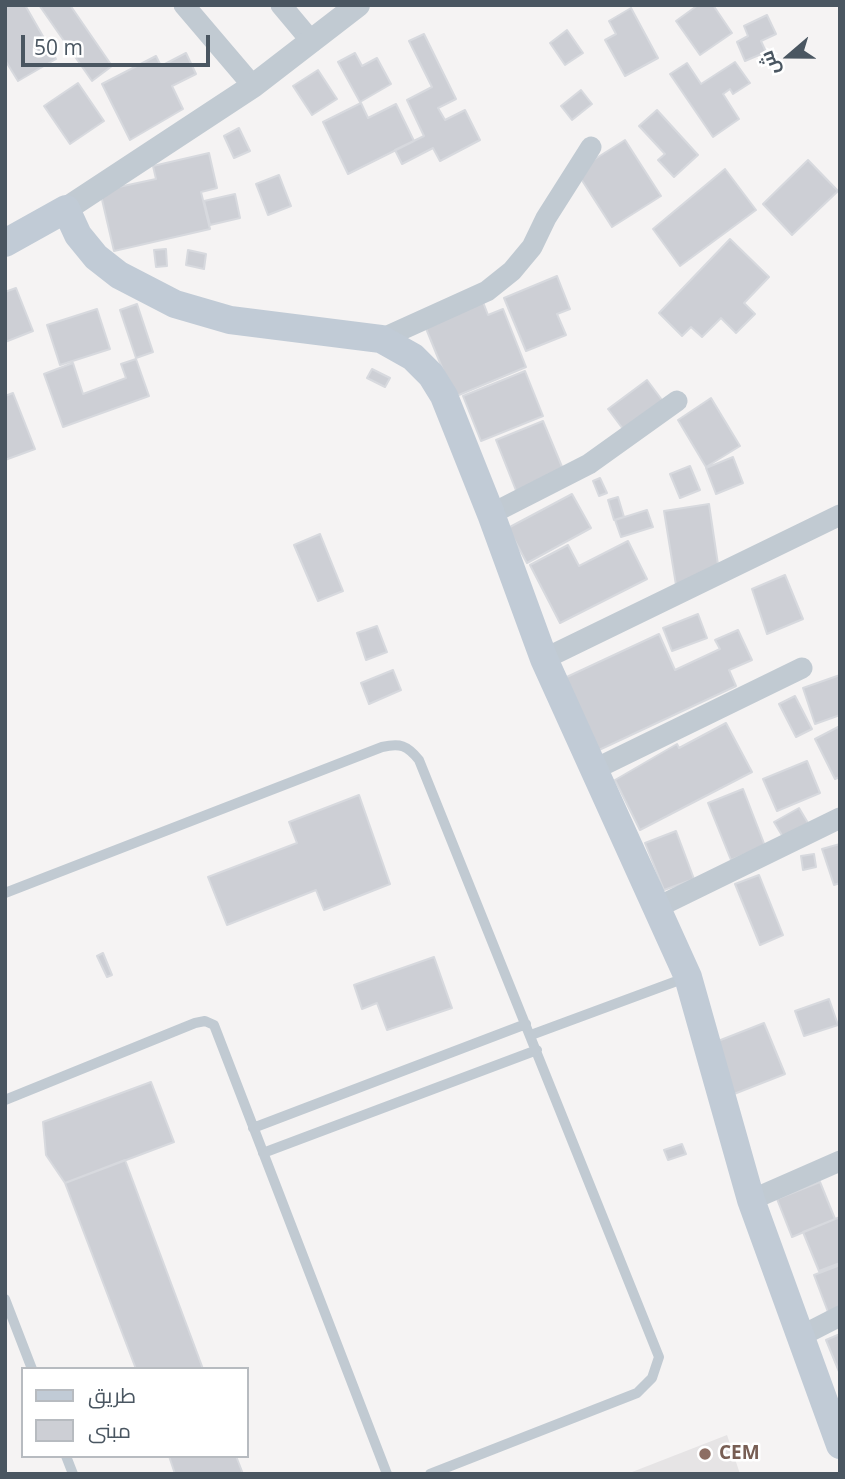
<!DOCTYPE html>
<html>
<head>
<meta charset="utf-8">
<style>
	body { margin:0 }
	#map { position:relative; width:845px; height:1479px; overflow:hidden; background:#f5f3f3; font-family:"Open Sans",Cairo,sans-serif }
	canvas { display:block }
	.frame { position:absolute; inset:0; border:7px solid #4a5661; pointer-events:none }
	.legend { position:absolute; left:21px; top:1367px; width:228px; height:91px; box-sizing:border-box; background:#fff; border:2px solid #b7bbc0; margin:0; padding:9px 12px; list-style:none; font-size:21px; color:#4a5661 }
	.legend li { display:flex; align-items:center; gap:14px; height:35px }
	.legend b { width:35px; border:2px solid #b7bbc0 }
	.north { position:absolute; left:754px; top:21px; width:70px; height:70px; -webkit-text-stroke:5px #fff; paint-order:stroke; rotate:250deg; font-size:19px; font-weight:700; line-height:28px; text-align:center; color:#4a5661 }
	.north::after { content:''; display:block; margin:auto; width:24px; height:32px; background:#4a5661; clip-path:polygon(50% 0,100% 100%,50% 72%,0 100%) }
	.scale { position:absolute; left:21px; top:35px; width:189px; height:32px; box-sizing:border-box; border:4px solid #4a5661; border-top:0; padding-left:9px; font-size:21px; line-height:24px; white-space:nowrap; color:#4a5661; -webkit-text-stroke:5px #fff; paint-order:stroke }
</style>
</head>
<body>
<div id="map">
<canvas width="845" height="1479"></canvas>
<div class="frame"></div>
<ul class="legend">
<li><b style="height:9px;background:#c1cbd6"></b>طريق</li>
<li><b style="height:19px;background:#cdcfd5"></b>مبنى</li>
</ul>
<div class="north">ش</div>
<div class="scale">50 m</div>
</div>
<script>
const ctx = document.querySelector('canvas').getContext('2d');
ctx.lineJoin = 'round';
function paint(path, color) {
  ctx.fillStyle = color;
  ctx.fill(path, 'evenodd');
}
function trace(path, color, width, dash) {
  ctx.strokeStyle = color;
  ctx.lineWidth = width;
  ctx.lineCap = dash ? 'butt' : 'round';
  ctx.setLineDash(dash || []);
  ctx.stroke(path);
}
function label(font, color, halo, rows, align = 'center') {
  ctx.font = font + ' "Open Sans",sans-serif';
  ctx.lineWidth = 5;
  ctx.setLineDash([]);
  ctx.textBaseline = 'middle';
  ctx.strokeStyle = halo;
  ctx.fillStyle = color;
  for (const [text, x, y, turn = 0] of rows) {
    ctx.save();
    ctx.translate(x, y);
    ctx.rotate((+turn || 0) * Math.PI / 180);
    ctx.textAlign = isNaN(turn) ? turn : align;
    if (halo) ctx.strokeText(text, 0, 0);
    ctx.fillText(text, 0, 0);
    ctx.restore();
  }
}
paint(new Path2D(`
	M727,1435l13,39h-113z`), '#e6e4e5');
const building = new Path2D(`
	M5,5h20l31,54 -38,22 -13,-21z
	M39,5h31l42,61 -20,15z
	M698,5h15l19,28 -32,22 -24,-34z
	M631,8l27,50 -33,18 -20,-36 11,-6 -7,-13z
	M767,15l9,19 -15,7 5,11 -21,9 -8,-19 11,-6 -4,-10z
	M567,30l16,23 -18,12 -15,-22z
	M424,34l32,65 -18,9 7,12 20,-10 15,30 -40,21 -7,-13 -31,16 -7,-14 29,-14 -17,-36 25,-13 -23,-46z
	M186,53l10,21 -24,12 11,23 -53,31 -28,-56 54,-28 5,10z
	M355,53l7,13 15,-8 14,26 -31,18 -22,-40z
	M735,62l15,21 -17,11 -3,-5 -7,5 16,25 -26,18 -43,-63 17,-11 14,21z
	M318,70l19,29 -25,16 -19,-29z
	M78,83l26,38 -34,23 -26,-38z
	M581,90l11,14 -20,16 -11,-14z
	M361,103l7,15 28,-14 18,37 -66,33 -25,-52z
	M657,110l41,45 -24,22 -16,-17 7,-6 -26,-28z
	M239,128l11,23 -16,7 -10,-22z
	M625,140l36,56 -49,31 -36,-56z
	M209,153l8,35 -16,4 9,37 -96,22 -14,-60 56,-12 -3,-13z
	M808,160l30,31 -46,44 -29,-31z
	M725,169l31,41 -76,56 -27,-37z
	M279,175l12,31 -23,9 -12,-31z
	M235,194l5,24 -30,7 -6,-24z
	M730,239l39,38 -25,26 11,11 -19,19 -15,-15 -19,19 -11,-10 -9,9 -23,-23z
	M166,249l1,17 -11,1 -2,-17z
	M188,250l18,4 -2,15 -18,-4z
	M557,276l13,33 -13,5 9,21 -40,16 -22,-53z
	M16,288l17,43 -28,11v-50z
	M483,302l5,13 15,-6 23,58 -72,30 -29,-71z
	M137,304l16,48 -17,6 -16,-48z
	M97,309l13,40 -50,16 -13,-40z
	M136,359l13,37 -86,31 -19,-53 29,-11 10,31 43,-16 -5,-14z
	M372,369l18,9 -5,9 -18,-9z
	M525,371l18,45 -62,25 -18,-45z
	M647,380l18,24 -39,29 -18,-24z
	M13,393l22,56 -30,11v-64z
	M711,398l29,48 -34,21 -28,-47z
	M543,421l22,53 -48,19 -21,-53z
	M733,457l10,26 -27,11 -10,-26z
	M690,466l10,24 -20,8 -10,-24z
	M600,478l7,15 -8,3 -6,-15z
	M572,494l19,34 -64,35 -19,-35z
	M618,497l6,20 -10,3 -6,-20z
	M709,504l11,74 -44,7 -12,-74z
	M647,510l6,17 -32,10 -6,-17z
	M320,534l23,57 -25,10 -24,-56z
	M628,541l19,38 -87,44 -30,-58 38,-20 11,21z
	M785,575l18,44 -36,15 -15,-45z
	M698,614l9,24 -35,13 -9,-23z
	M377,626l10,26 -21,8 -9,-27z
	M738,630l14,30 -23,10 7,16 -137,64 -43,-68 103,-48 16,36 45,-21 -5,-9z
	M393,670l8,20 -32,14 -8,-21z
	M840,675v40l-25,9 -12,-36z
	M795,696l17,33 -16,8 -17,-33z
	M726,723l26,49 -112,58 -25,-50 62,-36 2,4z
	M840,726v51l-5,2 -20,-40z
	M807,761l13,32 -43,18 -14,-32z
	M743,789l22,57 -34,14 -23,-57z
	M359,795l31,89 -66,26 -8,-20 -89,35 -19,-48 89,-34 -8,-21z
	M799,808l9,15 -25,14 -9,-15z
	M676,831l18,48 -30,11 -19,-47z
	M840,844v39l-6,2 -12,-36z
	M814,854l2,13 -13,3 -2,-14z
	M759,875l24,60 -23,10 -25,-61z
	M103,953l9,22 -5,2 -10,-21z
	M434,957l18,51 -65,22 -10,-27 -15,6 -8,-24z
	M829,999l9,26 -34,11 -9,-25z
	M764,1023l21,51 -51,20 -21,-51z
	M151,1082l23,60 -109,41 -19,-28 -3,-33z
	M682,1144l4,10 -18,6 -4,-10z
	M125,1160l78,209h-67l-71,-186z
	M820,1182l15,37 -43,18 -15,-38z
	M840,1217v46l-21,8 -16,-39z
	M840,1265v43l-12,4 -14,-37z
	M840,1334v40l-14,-34z
	M169,1456h67l7,18h-68z`);
paint(building, '#cdcfd5');
trace(building, '#d7d9de', 2);
trace(new Path2D(`
	M5,893l377,-146c18,-4 25,-2 37,13l240,597 -7,21 -15,15 -207,81
	M531,1035l154,-57
	M5,1100l190,-77 10,-2 9,4 173,449
	M253,1128l273,-104
	M263,1153l274,-103
	M5,1299l27,70
	M66,1456l7,18`), '#c1cad2', 10);
trace(new Path2D(`
	M184,5l69,81
	M281,5l31,37
	M381,339l106,-48 25,-20 20,-24 14,-29 45,-71
	M491,514l98,-50 88,-63
	M544,659l296,-144
	M593,770l209,-102
	M658,907l182,-89
	M751,1200l89,-39
	M799,1337l41,-21`), '#c1cad2', 21);
trace(new Path2D(`
	M66,209l187,-123 105,-81`), '#c1cad2', 24);
trace(new Path2D(`
	M5,243l61,-34 12,26 18,22 23,18 56,29 55,16 151,19 32,18 18,18 13,21 47,118 53,145 144,318 63,223 89,245`), '#c1cbd6', 28);
for (const [x, y, r, color] of [
	[705,1454,7,"#8d6e63"]
]) {
  const dot = new Path2D();
  dot.arc(x, y, r, 0, 2 * Math.PI);
  ctx.fillStyle = color;
  ctx.fill(dot);
  trace(dot, '#fff', 2.5);
}
label('bold 19px', '#785e54', '#fff', [
	["CEM",719,1454]
], 'left');
</script>
</body>
</html>
